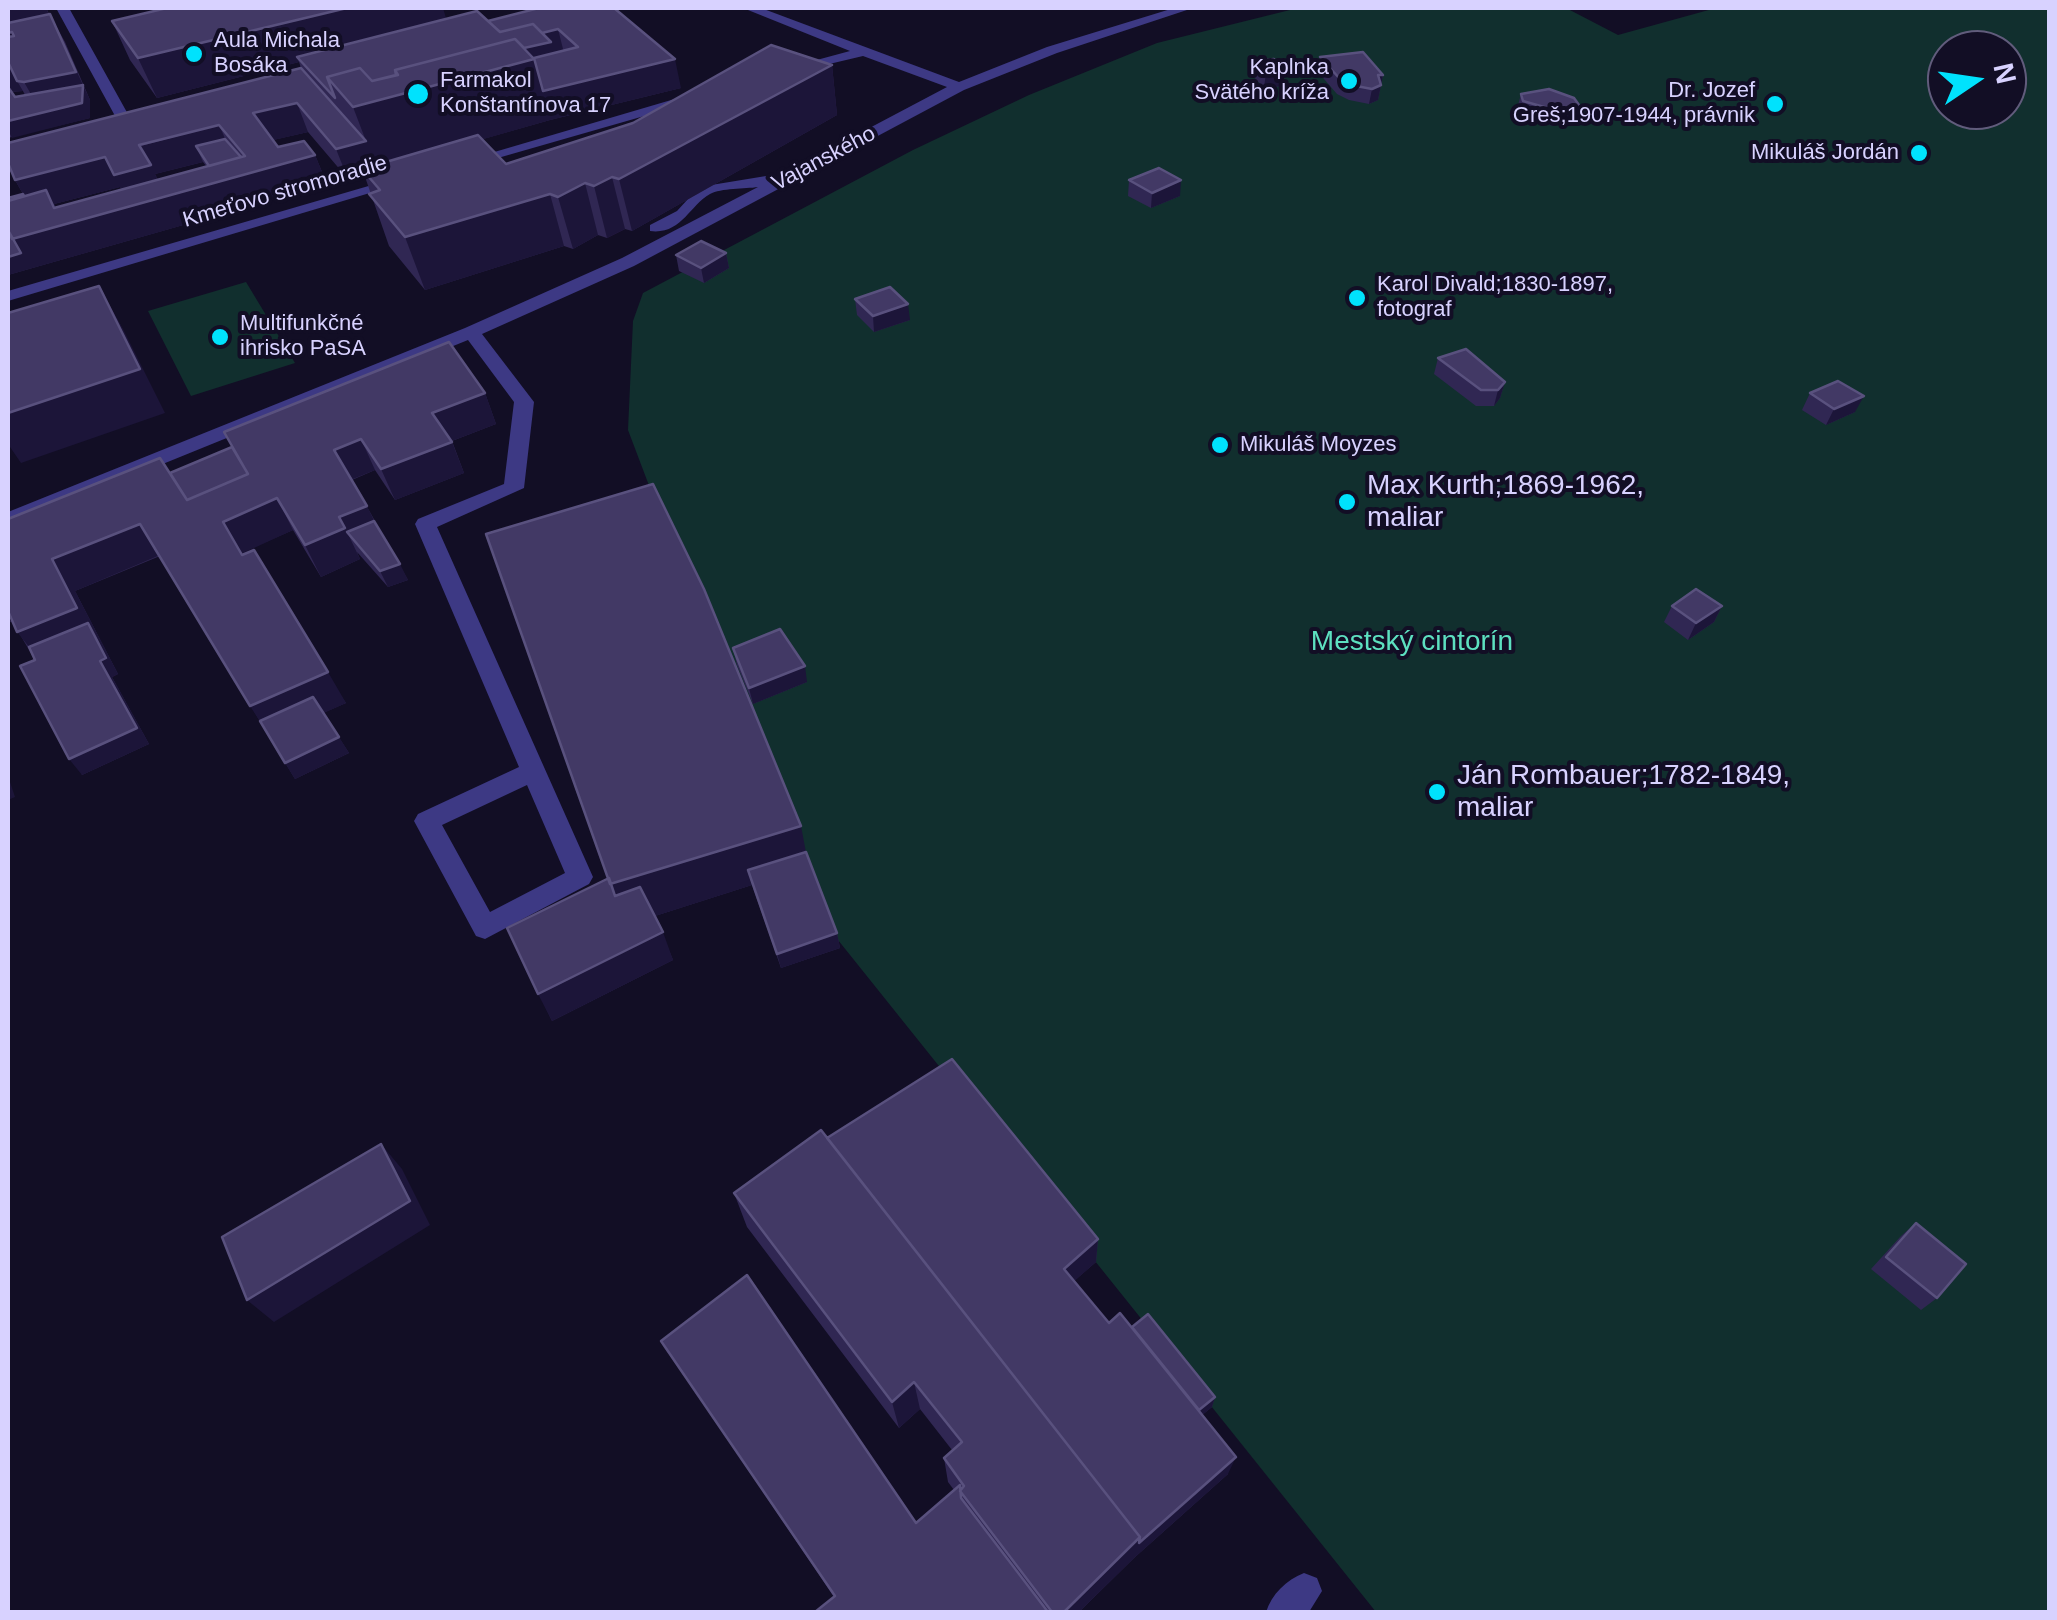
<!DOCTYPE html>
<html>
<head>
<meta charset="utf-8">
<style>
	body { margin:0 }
	#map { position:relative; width:2057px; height:1620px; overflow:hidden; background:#120e25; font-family:Arial,sans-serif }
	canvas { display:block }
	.frame { position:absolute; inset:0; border:10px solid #d8d2ff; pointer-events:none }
	.north { position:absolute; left:1927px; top:30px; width:100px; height:100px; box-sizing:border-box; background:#120e25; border:2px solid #615c7c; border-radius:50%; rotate:77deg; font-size:28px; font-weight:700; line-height:40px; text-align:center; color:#d8d2ff }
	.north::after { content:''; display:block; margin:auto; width:35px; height:45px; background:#00e2fd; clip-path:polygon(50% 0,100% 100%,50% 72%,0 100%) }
</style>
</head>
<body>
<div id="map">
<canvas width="2057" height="1620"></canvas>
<div class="frame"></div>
<div class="north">N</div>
</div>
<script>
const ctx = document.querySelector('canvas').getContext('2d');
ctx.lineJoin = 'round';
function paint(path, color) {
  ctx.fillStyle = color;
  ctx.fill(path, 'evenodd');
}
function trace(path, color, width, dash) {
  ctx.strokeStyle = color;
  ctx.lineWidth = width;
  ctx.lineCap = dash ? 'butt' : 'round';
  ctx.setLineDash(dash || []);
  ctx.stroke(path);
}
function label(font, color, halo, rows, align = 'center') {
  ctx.font = font + ' Arial,sans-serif';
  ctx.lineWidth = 8;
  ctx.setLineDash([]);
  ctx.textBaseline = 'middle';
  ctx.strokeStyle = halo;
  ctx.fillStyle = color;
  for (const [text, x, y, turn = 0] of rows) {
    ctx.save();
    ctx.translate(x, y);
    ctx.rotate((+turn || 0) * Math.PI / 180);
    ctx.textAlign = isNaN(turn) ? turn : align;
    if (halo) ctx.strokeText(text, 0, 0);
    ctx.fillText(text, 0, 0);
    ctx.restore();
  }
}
paint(new Path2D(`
	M1298,8h268l52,27 98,-27h333v1604h-673l-538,-672 -168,-399 -42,-111 5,-109 10,-28 270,-143 116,-55 128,-52zM1947,50h60v60h-60z
	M246,282l49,81 -104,33 -43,-85z`), '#112f2e');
paint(new Path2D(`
	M56,8h13l65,117 -2,3 -12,-3z
	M743,8h18l198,74 88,-35 127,-39h19l-136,45 -93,37 -330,176 -152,68 52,68 -10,86 -87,39 156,350 -4,7 -104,55 -9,-3 -62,-115 4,-7 101,-47 -104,-243 3,-5 86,-35 10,-82 -46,-62 -453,184 -7,2v-14l457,-184 157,-70 136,-71c-13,2 -37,1 -48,7 -21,12 -29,41 -60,37v-6l27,-14 22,-24 67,-11 7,3 174,-92 -84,-31 -76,18v-6l63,-17zM527,785l38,88 -75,39 -48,-87z
	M695,93l7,4 -2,3 -230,66 -13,-3z
	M396,178l14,3 -402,120v-10z
	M1304,1573l13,5 5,13 -13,21h-43c6,-18 20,-32 38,-39z`), '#3d3984');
paint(new Path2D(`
	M8,8h38l19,34 25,58v18l-82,20zM23,91l2,4 -10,2 -4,-5z
	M539,8l142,80 -131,32 -67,19 23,25 326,-99 5,50 -205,116 -7,-2 -18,9 -9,-3 -25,14 -9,-3 -139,44 -36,-44 -25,-72 -16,5 -40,-47 -35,8 5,7 37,8 12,29 -319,91 15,-81 -8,-14 286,-112 -2,-6 -142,36 -27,-38 -18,-39 334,-2 42,2zM203,162l4,5 -49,13 -3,-6zM120,187l2,3 -66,17 -2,-3z
	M1320,57l63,18 -5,25 -9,4 -20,-4 -12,-6 -19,-22z
	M1255,61l30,10 -2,15 -19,2 -11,-12z
	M1521,94l58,11 -4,15 -22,6 -34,-10 -2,-7z
	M1129,180l51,16 -29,12 -23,-12z
	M726,253l3,15 -25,15 -25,-12 -3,-16z
	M855,299l55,21 -36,12 -17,-17z
	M1438,358l67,24 -5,16 -6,8h-18l-42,-32z
	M485,393l11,31 -44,17 12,32 -69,27 -20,-30 -23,10 56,100 -20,7 -31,-35 3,7 -39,18 -28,-47 -52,23 105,150 -23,10 26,40 -54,26 -135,-223 -85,35 43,83 -6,3 37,67 -67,31 -47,-115 -23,-39 -4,2 162,-150z
	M1810,393l45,19 -29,13 -24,-15z
	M1672,606h50l-8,16 -26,18 -24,-18z
	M733,648l74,34 -54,22 -16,-39z
	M806,852l31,81 3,15 -59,20 -29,-83 -97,31 18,44 -121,61 -45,-93z
	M827,1138l271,101 -2,23 -22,19 35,42 23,4 83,70 -3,10 -10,8 26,59 -94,84 -55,54h-264l19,-15 -173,-256 255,182 38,-33 -6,-8 -4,-24 8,-8 -32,-41 -21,19 -152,-201 -13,-34z
	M1916,1223l21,75 -16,12 -50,-41 30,-33z`), '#302753');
paint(new Path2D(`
	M17,8h29l4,9 -42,8v-16z
	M347,8h96l5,17 -151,32 2,5 -142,36 -19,-40z
	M50,14l40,86v18l-78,20 -4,-8v-9l32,-11 -16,-28z
	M558,29l7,28 110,2 6,29 -131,32 -185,53 -3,-4 2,5 -16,5 -12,-30 30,-8 -13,-34 151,-64z
	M12,32l15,28 -10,21 6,10 -15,1v-59z
	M832,65l5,50 -205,116 -13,-52z
	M1285,71l-2,15 -19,2 2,-15z
	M1378,75h5l-5,25 -9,4 3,-15z
	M297,103l11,29 -43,10 -12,-29z
	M1579,105l-4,15 -22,6 5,-15z
	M219,125l13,29 -36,-8 7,16 -48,12 11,21 -36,9 -10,-17 -66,17 11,20 250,-69 12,29 -319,91v-18l15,-63 -8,-14z
	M612,177l13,52 -18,9 -13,-52z
	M1181,180l-1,16 -29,12 1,-15z
	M585,183l13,52 -25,14 -15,-52z
	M550,194l14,52 -139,44 -20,-53z
	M726,253l3,15 -25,15 -3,-15z
	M99,286l24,43 42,84 -144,50 -11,-16 -2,1v-35z
	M908,304l2,16 -36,12 -1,-16z
	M1505,382l-5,16 -6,8 4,-16z
	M485,393l11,31 -52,20 -12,-31z
	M1864,396l-9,16 -29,13 8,-16z
	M361,439l14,31 -27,11 -14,-31z
	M452,442l12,31 -69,27 -14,-31z
	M277,498l16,32 -52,24 -45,-39z
	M367,506l15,31 -33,-1 11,23 -39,18 -16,-32 34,-28z
	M140,524l20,31 -85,36 43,83 -6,3 37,67 -67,31 -13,-16 31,-98 -58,2 -25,-31 35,-73z
	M400,564l8,16 -20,7 -8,-16z
	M1722,606l-8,16 -26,18 8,-17z
	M805,666l2,16 -54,22 -4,-16z
	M328,672l18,31 -76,34 -20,-31z
	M339,737l10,16 -54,26 -10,-16z
	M8,776l7,21 -7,3z
	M801,826l8,42 -61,2 4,15 -125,40 -18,-47z
	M663,932l10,28 -121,61 -14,-27z
	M837,933l3,15 -59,20 -4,-14z
	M381,1144l21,25 28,56 -156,97 -27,-22z
	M1098,1239l-2,23 -33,29 1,-22z
	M914,1382l6,27 -21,19 -7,-26z
	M1215,1397l-3,10 -22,18 3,-10z
	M1236,1457l-8,17 -94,84 -55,54h-15l76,-75z`), '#1c1539');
const building = new Path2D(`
	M167,8h180l-209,50 -26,-37z
	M539,8h75l61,51 -132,32 -9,-33 44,-11 -20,-18 -16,4 -9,-9 -33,8 -12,-11z
	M477,11l23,21 33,-8 18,18 -27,6 -9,-9 -120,31 1,5 -24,6 -12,-13 -33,9 8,21 -38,-41z
	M50,14l26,58 -52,10 -7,-1 -9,-19v-25l6,-1 -2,-4 -4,1v-10z
	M515,39l19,20 -181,48 -26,-30 33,-9 12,13 26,-6 -3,-5z
	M771,45l61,20 -213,114 -7,-2 -18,9 -9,-3 -27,14 -8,-3 -145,43 -36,-43 11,-4 -18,-21 116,-34 28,29 127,-41z
	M1363,52l20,23h-5l3,10 -9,4 -21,-4 -11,-6 -20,-22z
	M1274,59l11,12 -19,2 -11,-12z
	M301,68l65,73 -30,8 -39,-46 -44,10 25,34 26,-6 11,14 -303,84 -4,-9v-29l38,-11 8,18 191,-52 -26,-31 -80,20 12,20 -37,10 -9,-18 -90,23 -7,-17v-20z
	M83,85l-1,18 -74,18v-34l7,10z
	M1549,89l25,9 5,7 -21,6 -35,-10 -2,-7z
	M225,139l16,18 -32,9 -13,-20z
	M1159,168l22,12 -29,13 -23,-13z
	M23,194l1,2 -16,5v-3z
	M8,230l13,23 -13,4z
	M701,241l25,12 -25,15 -25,-13z
	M99,286l41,83 -132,44v-100z
	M890,287l18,17 -35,12 -18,-17z
	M449,342l36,51 -53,20 20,29 -71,27 -20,-30 -27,11 33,56 -28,11 6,11 -40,17 -28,-47 -54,24 19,33 12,-5 74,122 -78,34 -110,-182 -88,35 25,49 -60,24 -9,-21v-92l152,-61 27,42 61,-26 -24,-42z
	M1466,349l39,33 -7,8h-17l-43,-32z
	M1838,381l26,15 -30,13 -24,-16z
	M232,447l16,27 -61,26 -17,-27z
	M653,484l51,105 97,237 -191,58 -124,-350z
	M374,521l26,43 -20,7 -33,-39z
	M1696,589l26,17 -26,17 -24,-17z
	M88,623l18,35 -6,3 37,67 -68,31 -49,-93 15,-6 -6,-13z
	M780,629l25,37 -56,22 -16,-40z
	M313,697l26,40 -54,26 -25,-42z
	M806,852l31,81 -60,21 -29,-84z
	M609,878l6,18 25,-9 23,45 -125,62 -31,-66z
	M952,1059l146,180 -34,30 45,54 11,-10 116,144 -97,86 1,-6 -313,-399z
	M821,1130l319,407 -76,75h-12l-92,-121 4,-5 -20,-28 18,-16 -48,-60 -22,20 -158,-209z
	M381,1144l29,57 -163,99 -25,-63z
	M1916,1223l50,41 -29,34 -51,-41z
	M747,1275l169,248 44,-38 1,13 87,114h-233l20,-16 -174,-255z
	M1148,1314l67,83 -16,13 -67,-83z`);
paint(building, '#423965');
trace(building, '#59517e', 2.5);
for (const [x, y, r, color] of [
	[194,54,10,"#00e2fd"],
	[1349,81,10,"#00e2fd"],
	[418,94,12,"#00e2fd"],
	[1775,104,10,"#00e2fd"],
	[1919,153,10,"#00e2fd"],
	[1357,298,10,"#00e2fd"],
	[220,337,10,"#00e2fd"],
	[1220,445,10,"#00e2fd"],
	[1347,502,10,"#00e2fd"],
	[1437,792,10,"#00e2fd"]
]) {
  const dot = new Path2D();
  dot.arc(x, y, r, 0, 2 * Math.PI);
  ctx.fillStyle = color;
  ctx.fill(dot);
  trace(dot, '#120e25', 4);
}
label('22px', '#d8d2ff', '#120e25', [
	["Aula Michala",214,41],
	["Bosáka",214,66],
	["Kaplnka",1329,68,"right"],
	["Svätého kríža",1329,93,"right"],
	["Farmakol",440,81],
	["Konštantínova 17",440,106],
	["Dr. Jozef",1755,91,"right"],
	["Greš;1907-1944, právnik",1755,116,"right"],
	["Mikuláš Jordán",1899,153,"right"],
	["Karol Divald;1830-1897,",1377,285],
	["fotograf",1377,310],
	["Multifunkčné",240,324],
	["ihrisko PaSA",240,349],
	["Mikuláš Moyzes",1240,445]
], 'left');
label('22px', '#d8d2ff', '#120e25', [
	["Vajanského",824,159,-28],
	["Kmeťovo stromoradie",285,192,-16]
]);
label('28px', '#d8d2ff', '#120e25', [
	["Max Kurth;1869-1962,",1367,486],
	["maliar",1367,518],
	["Ján Rombauer;1782-1849,",1457,776],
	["maliar",1457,808]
], 'left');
label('28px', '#5de0c0', '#120e25', [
	["Mestský cintorín",1412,642]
]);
</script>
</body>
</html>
